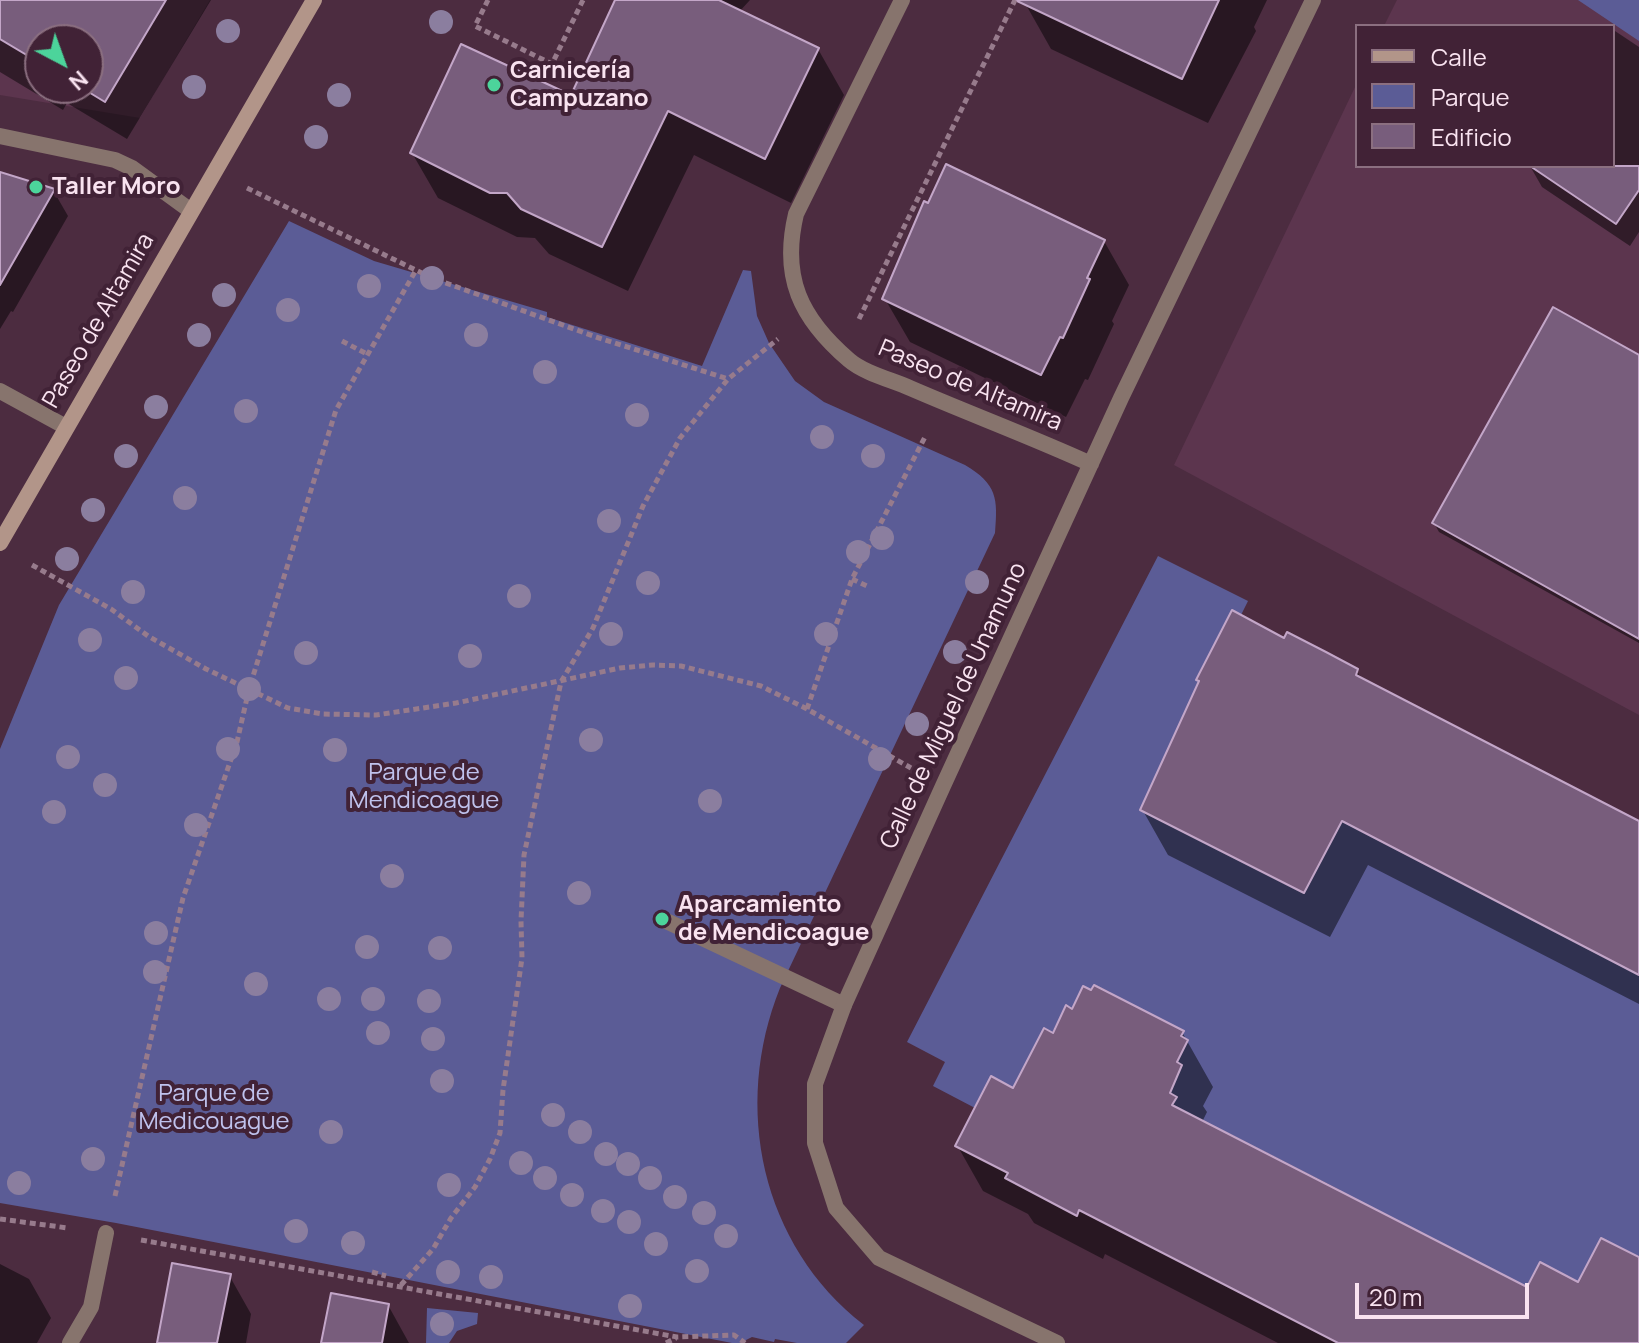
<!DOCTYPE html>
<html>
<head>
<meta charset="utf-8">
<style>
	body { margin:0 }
	#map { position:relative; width:1639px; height:1343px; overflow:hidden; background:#4c2c40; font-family:Manrope,sans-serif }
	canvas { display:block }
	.legend { position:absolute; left:1355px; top:24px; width:260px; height:144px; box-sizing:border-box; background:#412236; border:2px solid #8b6f80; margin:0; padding:10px 14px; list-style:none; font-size:24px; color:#f9e3f0 }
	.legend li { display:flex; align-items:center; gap:16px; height:40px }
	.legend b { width:40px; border:2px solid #8b6f80 }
	.north { position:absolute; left:24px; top:24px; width:80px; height:80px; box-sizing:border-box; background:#412236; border:2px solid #8b6f80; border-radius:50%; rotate:139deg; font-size:22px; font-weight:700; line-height:32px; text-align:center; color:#f9e3f0 }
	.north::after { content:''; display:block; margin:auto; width:28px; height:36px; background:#4cd49b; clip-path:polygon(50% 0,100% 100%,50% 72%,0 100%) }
	.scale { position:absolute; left:1355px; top:1283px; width:174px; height:36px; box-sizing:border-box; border:4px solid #f9e3f0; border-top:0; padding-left:10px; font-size:24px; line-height:28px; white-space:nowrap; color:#f9e3f0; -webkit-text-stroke:6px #412236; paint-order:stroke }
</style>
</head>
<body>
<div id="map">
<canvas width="1639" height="1343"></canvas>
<ul class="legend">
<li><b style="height:10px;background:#b29589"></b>Calle</li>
<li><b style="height:22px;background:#5b5c96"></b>Parque</li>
<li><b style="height:22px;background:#785d7c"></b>Edificio</li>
</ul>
<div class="north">N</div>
<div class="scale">20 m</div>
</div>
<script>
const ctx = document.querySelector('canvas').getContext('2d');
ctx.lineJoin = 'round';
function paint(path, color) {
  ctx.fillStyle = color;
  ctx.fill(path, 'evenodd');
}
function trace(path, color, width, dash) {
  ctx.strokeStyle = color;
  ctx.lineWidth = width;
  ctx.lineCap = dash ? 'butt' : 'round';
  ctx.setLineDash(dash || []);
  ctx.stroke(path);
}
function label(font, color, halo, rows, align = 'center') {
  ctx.font = font + ' Manrope,sans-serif';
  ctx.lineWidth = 8;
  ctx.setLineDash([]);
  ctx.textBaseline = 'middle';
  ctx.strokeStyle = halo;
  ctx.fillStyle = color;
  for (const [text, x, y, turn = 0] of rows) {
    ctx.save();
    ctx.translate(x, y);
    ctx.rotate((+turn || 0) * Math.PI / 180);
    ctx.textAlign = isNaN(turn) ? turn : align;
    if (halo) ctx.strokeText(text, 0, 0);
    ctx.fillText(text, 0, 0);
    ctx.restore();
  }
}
paint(new Path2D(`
	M0,0h210l-70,118 -140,-23zM40,40h48v48h-48z
	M1397,0h242v715l-465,-250 183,-382v83h256v-140h-229z`), '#5c354e');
paint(new Path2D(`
	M1578,0h61v41z
	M289,221l85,40 173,51v5l155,49 41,-96 8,1 6,45 12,27 26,38 29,21 141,63c32,19 33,33 30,68l-215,455c-48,119 -19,257 84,337l-18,18h-49l-22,-4 -1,3 -22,-5 -12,6h-8l-616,-120 -116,-20v-454l59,-144z
	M1158,556l90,45 -7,14 -9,-4 -36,69 3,1 -59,129 163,83 66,-123 270,205v282l-38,-19 -23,44 -38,-20 -13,25 -201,-69 14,-28 -112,-57 -83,23 32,-59 -8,-4 13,-27 -5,-4 6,-31 -76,-32 3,-7 -15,-7 -4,5 -8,-3 -11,22 -6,-3 -14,27 -8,-5 -30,60 -23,-12 -16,32 -42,-22 12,-24 -38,-20z
	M427,1308l51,5 -1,11 -20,7 -8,12h-23z`), '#5b5c96');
paint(new Path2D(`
	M0,0h211l-84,139 -60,-36 -4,7 -63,-38zM40,40h48v48h-48z
	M618,0h132l-11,12 79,37 26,46 -53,108 -97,-48 -66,136 -79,-37 -14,-16 -18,-1 -79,-39 -26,-45 160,-55z
	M1026,0h241l-13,27 2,4 -48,92 -157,-74 -26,-46z
	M1615,31l24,16v185l-9,14 -88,-59 -12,-21h83v-132z
	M0,174l53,16 15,26 -55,96 -2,-1 -11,18z
	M929,206l175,35 25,44 -17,36 2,3 -26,56 -3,-1 -19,38 -156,-75 -25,-43z
	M1639,357v286l-200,-111 -5,-9z
	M1285,640l72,31 6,10 276,142v181l-271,-139 -38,72 -162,-82 -26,-46 58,-125 -2,-4z
	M1182,1032l31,55 -10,19 4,6 -5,10 326,168 51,-5 60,-25v83h-361l-173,-89 -2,5 -69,-36 -6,-9 -45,-23 -26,-46 57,-55 40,-54z
	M0,1264l29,15 22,39 -14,25h-37z
	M229,1275l22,39 -5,29h-85z
	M388,1305l21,38h-86z`), '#0007');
const building = new Path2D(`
	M0,0h166l-61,102 -23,-14h6v-48h-48v23l-40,-24z
	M615,0h104l100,48 -54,111 -97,-48 -66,136 -81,-38 -14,-16h-17l-80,-40 51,-109 110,51z
	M1015,0h204l-37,79z
	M946,164l159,76 -18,38 3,1 -27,59 -3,-1 -19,38 -159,-76 42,-98 4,2z
	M1530,166h109v24l-23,34z
	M0,172l55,17 -55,96z
	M1553,307l86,48v284l-207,-116z
	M1232,610l52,28 3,-6 39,20 32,17 -2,6 283,146v154l-297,-154 -38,72 -164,-83 59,-129 -3,-1z
	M1094,985l90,46 -3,5 7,4 -11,22 5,3 -12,28 7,4 -5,8 355,182 13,-25 38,20 23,-44 38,19v86h-301l-259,-133 -2,6 -72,-38 3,-5 -53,-27 36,-70 22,12 31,-60 9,5 13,-28 6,4 11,-23 8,4z
	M172,1263l59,11 -14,69h-60z
	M331,1293l58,11 -7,39h-61z`);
paint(building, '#785d7c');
trace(building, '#c3a6c8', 2);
trace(new Path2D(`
	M488,0l-13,26 77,38 31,-64
	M247,188l185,90 164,59 132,42
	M859,319l156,-319
	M342,341l25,13
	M32,565l79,44 37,27 58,33 82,39 35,6 53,1 80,-12 164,-35 33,-3 28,1 80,20 46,23 104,59
	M852,579l15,7
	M807,709l45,-130 74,-144
	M115,1196l68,-298 54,-156 12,-53 87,-279 80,-140
	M0,1219l68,9
	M141,1240l536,97 57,-2 11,8
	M372,1272l14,4
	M401,1285l32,-36 18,-31 24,-31 15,-28 10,-26 3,-43 19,-132 -1,-37 3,-66 37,-173 32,-54 50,-122 37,-68 48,-59 50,-40
	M666,1343l10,-5`), '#977b8c', 5, [6, 4]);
trace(new Path2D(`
	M0,391l66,36
	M662,919l182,86
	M70,1343l21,-36 15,-74`), '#87746d', 16);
trace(new Path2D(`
	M902,0l-106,214c-15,63 4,104 53,146 15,13 43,20 61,28 60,26 122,49 181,76
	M0,136l115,24 17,8 59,43
	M1057,1343l-178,-85 -43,-50 -21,-65v-59l29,-79 99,-219 178,-388 192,-398`), '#87746d', 16);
trace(new Path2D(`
	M0,543l314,-543`), '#b29589', 16);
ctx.fillStyle = '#8b7e9f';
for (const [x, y] of [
	[441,22],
	[228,31],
	[194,87],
	[339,95],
	[316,137],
	[432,278],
	[369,286],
	[224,295],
	[288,310],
	[199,335],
	[476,335],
	[545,372],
	[156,407],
	[246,411],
	[637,415],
	[822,437],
	[126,456],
	[873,456],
	[185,498],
	[93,510],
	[609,521],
	[882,538],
	[858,552],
	[67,559],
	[977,582],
	[648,583],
	[133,592],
	[519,596],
	[611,634],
	[826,634],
	[90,640],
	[955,652],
	[306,653],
	[470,656],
	[126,678],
	[249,689],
	[917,724],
	[591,740],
	[228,749],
	[335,750],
	[68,757],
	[880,759],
	[105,785],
	[710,801],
	[54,812],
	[196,825],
	[392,876],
	[579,893],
	[156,933],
	[367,947],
	[440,948],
	[155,972],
	[256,984],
	[329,999],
	[373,999],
	[429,1001],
	[378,1033],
	[433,1039],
	[442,1081],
	[553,1115],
	[331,1132],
	[580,1132],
	[606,1154],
	[93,1159],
	[521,1163],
	[628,1164],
	[545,1178],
	[650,1178],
	[19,1183],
	[449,1185],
	[572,1195],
	[675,1197],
	[603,1211],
	[704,1213],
	[629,1222],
	[296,1231],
	[726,1236],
	[353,1243],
	[656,1244],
	[697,1271],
	[448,1272],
	[491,1277],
	[630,1306],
	[442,1324]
]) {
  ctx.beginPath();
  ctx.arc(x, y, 12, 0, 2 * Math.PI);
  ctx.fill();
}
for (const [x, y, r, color] of [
	[494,85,8,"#4cd49b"],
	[36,187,8,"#4cd49b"],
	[662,919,8,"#4cd49b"]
]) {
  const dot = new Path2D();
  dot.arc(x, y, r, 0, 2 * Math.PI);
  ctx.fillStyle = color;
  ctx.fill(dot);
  trace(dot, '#412236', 3);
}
label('bold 24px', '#f9e3f0', '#412236', [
	["Carnicería",510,71],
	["Campuzano",510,99],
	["Taller Moro",52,187],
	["Aparcamiento",678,905],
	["de Mendicoague",678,933]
], 'left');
label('24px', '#f9e3f0', '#412236', [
	["Paseo de Altamira",99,321,-60],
	["Paseo de Altamira",970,386,23],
	["Calle de Miguel de Unamuno",954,706,-65]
]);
label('24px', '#bfc2ed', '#412236', [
	["Parque de",424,773],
	["Mendicoague",424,801],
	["Parque de",214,1094],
	["Medicouague",214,1122]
]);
</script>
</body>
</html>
